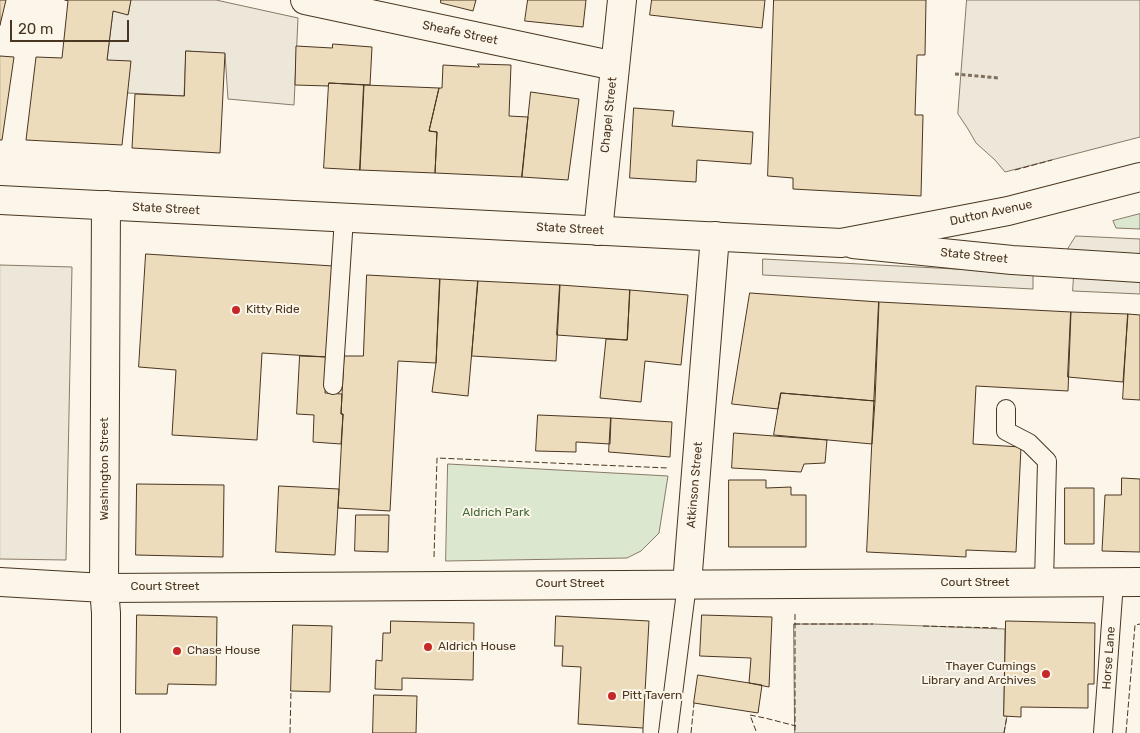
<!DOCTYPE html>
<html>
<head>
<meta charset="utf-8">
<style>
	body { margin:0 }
	#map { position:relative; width:1140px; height:733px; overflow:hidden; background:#fbf6e9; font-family:Rubik,sans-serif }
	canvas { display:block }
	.scale { position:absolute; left:10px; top:20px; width:119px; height:22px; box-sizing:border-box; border:2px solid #4a3520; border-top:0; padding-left:6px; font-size:15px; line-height:18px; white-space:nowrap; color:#4a3520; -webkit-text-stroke:4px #fbf6e9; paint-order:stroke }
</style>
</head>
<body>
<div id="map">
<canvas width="1140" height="733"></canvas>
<div class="scale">20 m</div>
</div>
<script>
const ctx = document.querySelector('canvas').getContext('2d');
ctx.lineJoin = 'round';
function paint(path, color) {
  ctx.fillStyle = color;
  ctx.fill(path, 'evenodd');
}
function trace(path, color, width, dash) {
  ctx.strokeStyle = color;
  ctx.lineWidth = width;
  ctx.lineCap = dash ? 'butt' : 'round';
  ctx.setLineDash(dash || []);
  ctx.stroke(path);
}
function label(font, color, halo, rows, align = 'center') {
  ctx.font = font + ' Rubik,sans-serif';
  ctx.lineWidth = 4;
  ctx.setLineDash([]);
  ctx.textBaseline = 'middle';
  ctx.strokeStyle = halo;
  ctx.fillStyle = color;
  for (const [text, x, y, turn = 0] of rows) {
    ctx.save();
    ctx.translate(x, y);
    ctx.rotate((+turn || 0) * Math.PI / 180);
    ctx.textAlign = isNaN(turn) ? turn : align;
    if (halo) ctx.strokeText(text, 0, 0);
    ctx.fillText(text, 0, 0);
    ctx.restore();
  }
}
const green = new Path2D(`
	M1140,214v15l-24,-1 -3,-7z
	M448,464l220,12 -9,57 -18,18 -14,7 -181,3z`);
paint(green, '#dce7d0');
trace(green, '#887966', 1);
const parking = new Path2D(`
	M131,0h85l82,18 -4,87 -66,-6 -3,-45 -39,-3 -2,45 -56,-3 -21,-33 6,-49 15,3z
	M967,0h173v137l-135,35 -10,-12 -19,-17 -8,-14 -10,-15z
	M1076,236l64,3v17l-74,-4z
	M763,259l270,14v16l-270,-14z
	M0,265l72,2 -6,293 -66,-1z
	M1074,275l66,3v16l-67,-3z
	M794,624h79l132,5 -1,87h3l-3,17h-209z`);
paint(parking, '#ede7d9');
trace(parking, '#887966', 1);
const building = new Path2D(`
	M0,0h6l-6,25z
	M65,0h66l-3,15 -15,-4 -6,49 24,1 -9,84 -96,-5 10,-83 26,1 6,-57z
	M441,0h35l-3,11 -32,-8z
	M528,0h58l-3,27 -58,-6z
	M652,0h113l-3,28 -112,-13z
	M774,0h152l-1,55h-8l-2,60h8l-2,81 -128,-7v-11l-25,-2z
	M333,44l39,3 -2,38 -41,-2 -1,3 -33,-1 1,-39 36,2z
	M186,51l39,2 -5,100 -88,-5 3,-54 49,2z
	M0,56l14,1 -12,83h-2z
	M478,64l33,1 -2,51 19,1 -6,60 -87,-4 2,-41 -8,-1 10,-43h3l1,-23 36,2z
	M329,83l35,2 -4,85 -36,-2z
	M364,85l75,3 -10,43 8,1 -2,41 -75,-3z
	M531,92l48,7 -11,81 -46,-3z
	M634,108l40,3 -2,15 81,6 -2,32 -54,-4 -1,22 -66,-4z
	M146,254l187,12 -6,91 -65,-4 -5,87 -85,-5 4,-65 -37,-3z
	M367,275l73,4 -4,84 -38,-2 -8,150 -52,-3 5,-93v-1h-2l3,-58h19z
	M440,279l38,2 -10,115 -36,-4 4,-29z
	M478,281l82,4 -4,76 -84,-5z
	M560,285l70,5 -3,50 -70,-5z
	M630,290l58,5 -7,70 -36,-4 -4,41 -41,-4 6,-59 21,1z
	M750,293l129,9 -4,99 -94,-8 -3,16 -46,-5z
	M879,302l192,10 -3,79 -92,-5 -3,58 48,3 -5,105 -50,-2v7l-99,-5z
	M1071,312l57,2 -5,68 -55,-5z
	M1128,314l12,1v85l-17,-1z
	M300,356l27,1 -2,36 17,1 -1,20h2v1l-2,29 -28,-2 1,-27 -17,-1z
	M781,393l94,8 -3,43 -98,-9z
	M538,415l73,3 -1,26 -34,-2v10l-40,-1z
	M611,418l61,4 -2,35 -61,-5z
	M734,433l93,7 -2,23 -21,1 -3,8 -69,-4z
	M1122,478l18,1v73l-38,-1 3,-56h16z
	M729,480h37v8l25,-1v8h15v52h-77z
	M137,484l87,1 -1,72 -87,-2z
	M279,486l60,3 -4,66 -59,-3z
	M1065,488h29v56h-29z
	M356,515h33l-1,37 -33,-1z
	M137,615l80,2 -1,68 -48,-1 -1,10h-31z
	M702,615l70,2 -3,70 -20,-4 2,-25 -51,-2z
	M556,616l93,5 -6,107 -65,-4 3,-57 -19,-1 1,-20h-8z
	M391,621l83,2 -1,57 -71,-2v12l-27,-1 1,-29 6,1 1,-28h7z
	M1006,621l89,2 -1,61h-6v24l-67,-1v10l-17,-1z
	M293,625l39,1 -2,66 -39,-1z
	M698,675l64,10 -4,28 -64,-10z
	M374,695l43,1 -1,37h-43z`);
paint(building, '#ecdcbc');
trace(building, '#4a3520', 1);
const service = new Path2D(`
	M333,385l11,-167
	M1006,409v22l23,12 18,18 -3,121
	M668,733l19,-149
	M1103,733l11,-151`);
const minor = new Path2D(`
	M305,0l310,66
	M106,205l-2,383 2,25v120
	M598,231l24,-231
	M0,582l104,6 1036,-6
	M687,584l28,-348`);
const tertiary = new Path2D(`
	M853,244l159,16 128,8`);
const primary = new Path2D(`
	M0,200l841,43 167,-32 132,-34`);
trace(service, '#4a3520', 20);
trace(minor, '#4a3520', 30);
trace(tertiary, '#4a3520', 30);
trace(primary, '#4a3520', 30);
trace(new Path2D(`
	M955,74l44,4`), '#7f6f5c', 3, [4, 2.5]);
trace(service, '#fbf6e9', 18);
trace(minor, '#fbf6e9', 28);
trace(tertiary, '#fbf6e9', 28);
trace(primary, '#fbf6e9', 28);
trace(new Path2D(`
	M1015,170l37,-10
	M434,557l3,-99 231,10
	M795,614v119
	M794,624h79
	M923,626l75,2
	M756,731l-6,-16 15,3 31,8
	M290,733l1,-42
	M643,733v-5
	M691,733l3,-30
	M1004,733l3,-17
	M1126,733l9,-108 5,-1`), '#4a3520', 1, [6, 2.5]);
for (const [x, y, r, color] of [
	[236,310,5,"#c62828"],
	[428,647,5,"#c62828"],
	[177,651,5,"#c62828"],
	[1046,674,5,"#c62828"],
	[612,696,5,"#c62828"]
]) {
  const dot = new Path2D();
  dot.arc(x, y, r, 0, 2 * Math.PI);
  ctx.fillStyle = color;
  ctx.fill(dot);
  trace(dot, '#fbf6e9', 2);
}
label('12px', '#4a3520', '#fbf6e9', [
	["Sheafe Street",460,33,12],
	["Chapel Street",609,115,-84],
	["State Street",166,209,3],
	["Dutton Avenue",991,213,-12],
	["State Street",570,229,3],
	["State Street",974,256,6],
	["Washington Street",105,469,-90],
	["Atkinson Street",695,485,-85],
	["Court Street",975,583],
	["Court Street",570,584],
	["Court Street",165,587],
	["Horse Lane",1109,658,-86]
]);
label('12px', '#4a3520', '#fbf6e9', [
	["Kitty Ride",246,310],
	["Aldrich House",438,647],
	["Chase House",187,651],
	["Thayer Cumings",1036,667,"right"],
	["Library and Archives",1036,681,"right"],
	["Pitt Tavern",622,696]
], 'left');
label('12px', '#436837', '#fbf6e9', [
	["Aldrich Park",496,513]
]);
</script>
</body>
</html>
